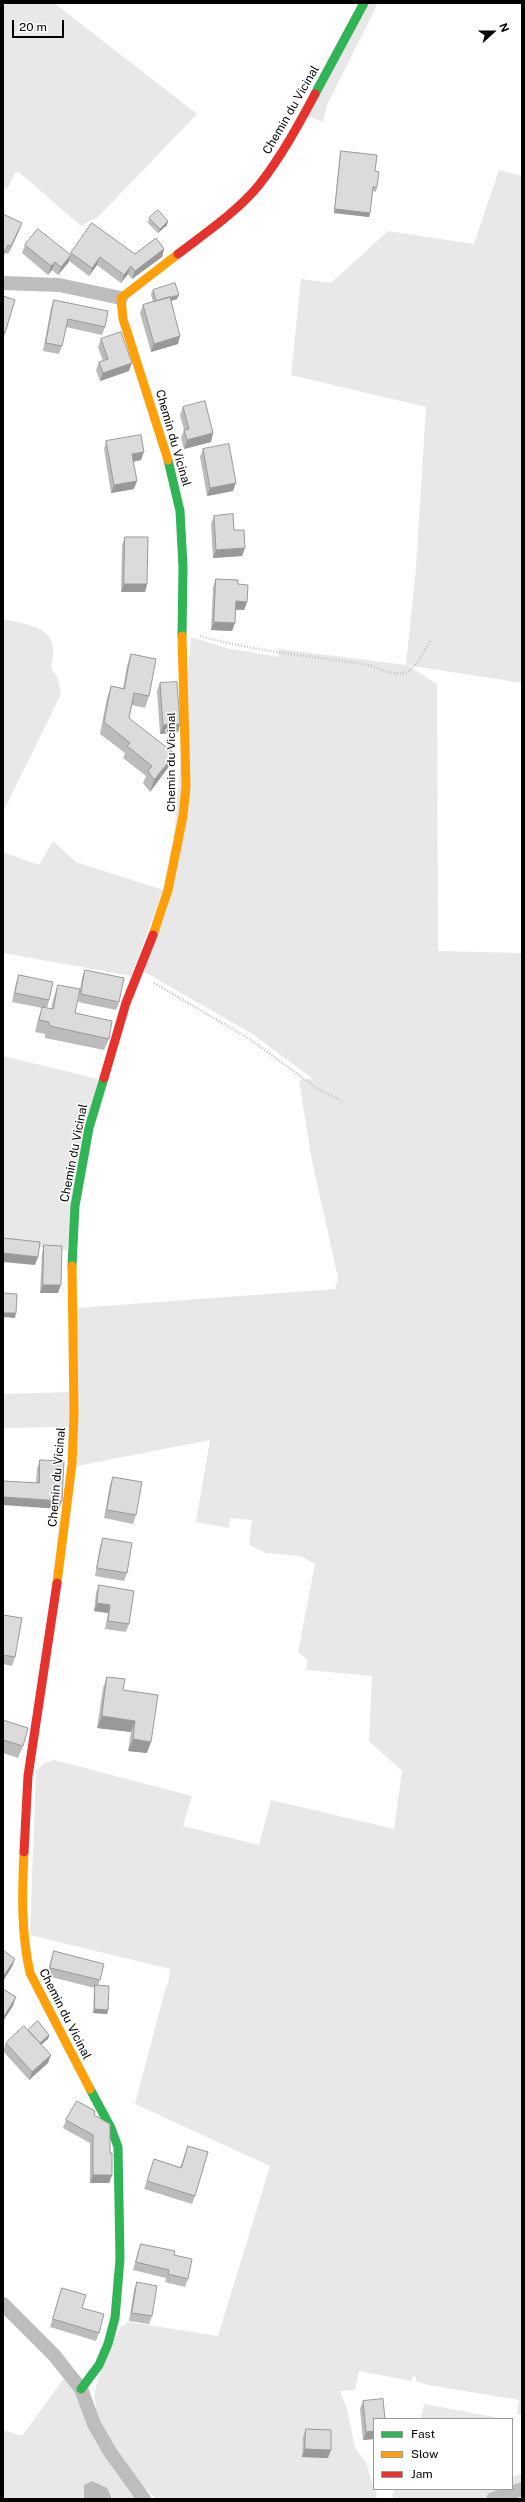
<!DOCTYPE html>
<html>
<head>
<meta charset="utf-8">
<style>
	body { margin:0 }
	#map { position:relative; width:525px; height:2502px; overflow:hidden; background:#fff; font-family:"Public Sans",sans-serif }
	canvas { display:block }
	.frame { position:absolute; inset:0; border:4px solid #000; pointer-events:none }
	.legend { position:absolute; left:373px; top:2418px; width:140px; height:72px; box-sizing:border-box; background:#fff; border:1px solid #999; margin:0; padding:5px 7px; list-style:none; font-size:12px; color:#000 }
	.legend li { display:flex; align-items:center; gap:8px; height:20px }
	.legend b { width:20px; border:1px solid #999 }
	.north { position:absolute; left:473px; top:12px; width:40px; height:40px; -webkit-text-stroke:3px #fff; paint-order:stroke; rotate:69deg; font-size:11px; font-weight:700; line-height:16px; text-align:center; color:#000 }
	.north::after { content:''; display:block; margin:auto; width:14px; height:18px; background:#000; clip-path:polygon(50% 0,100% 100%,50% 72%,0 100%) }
	.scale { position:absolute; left:12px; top:20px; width:52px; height:18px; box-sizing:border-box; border:2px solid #000; border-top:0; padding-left:5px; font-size:12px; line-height:14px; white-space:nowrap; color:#000; -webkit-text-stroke:3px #fff; paint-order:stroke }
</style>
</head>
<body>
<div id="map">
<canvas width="525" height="2502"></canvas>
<div class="frame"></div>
<ul class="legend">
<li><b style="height:5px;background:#30b455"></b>Fast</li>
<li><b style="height:5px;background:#ff9f0a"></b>Slow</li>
<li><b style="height:5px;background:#e5322d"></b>Jam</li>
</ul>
<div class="north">N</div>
<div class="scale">20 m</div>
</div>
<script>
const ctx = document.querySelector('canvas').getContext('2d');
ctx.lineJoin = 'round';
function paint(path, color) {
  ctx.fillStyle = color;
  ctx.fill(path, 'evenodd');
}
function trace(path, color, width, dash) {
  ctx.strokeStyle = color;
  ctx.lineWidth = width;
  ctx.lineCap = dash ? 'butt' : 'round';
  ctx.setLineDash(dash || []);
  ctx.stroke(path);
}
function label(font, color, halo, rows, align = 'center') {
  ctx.font = font + ' "Public Sans",sans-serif';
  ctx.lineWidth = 3;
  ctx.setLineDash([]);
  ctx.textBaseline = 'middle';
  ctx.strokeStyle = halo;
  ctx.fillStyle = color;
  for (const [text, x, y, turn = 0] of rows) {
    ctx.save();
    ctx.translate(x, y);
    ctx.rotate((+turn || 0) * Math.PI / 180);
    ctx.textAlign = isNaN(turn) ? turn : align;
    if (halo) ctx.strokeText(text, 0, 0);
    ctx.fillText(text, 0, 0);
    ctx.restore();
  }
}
paint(new Path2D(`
	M3,3h51l143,111 -99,103 -17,9 -62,-54 -4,1 -8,16 -4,-1z
	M368,3h10l-51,102 -4,17 -16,-6z
	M499,170l23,6v507l-115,-18 30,19 1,267 84,2v1462l-5,-1 2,-14 -91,-15 -12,-4v-4l-3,-1 -2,5 -52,-10 -4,19 -15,1 7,18 8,39 11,14 8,27h2l1,10h-220c-26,-21 -64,-70 -62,-104 2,-23 17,-48 26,-69l8,-4 89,14 52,-170 -135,-62 31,-118 2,-2 2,-15 -140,-34 6,-165 9,-7 9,-3 138,36 -9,30 76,19 12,-45 123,29 8,-58 -33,-30 3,-65 -65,-6v-11l-9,-7 17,-88 -15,-8 -34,-3 -17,-8 3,-25 -22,-2 -1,10 -33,-6 14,-82 -133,26v-158l258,-19 3,-11 -27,-122 -12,-76 14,-1 -59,-44 -111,-64 25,-64 23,-270 35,11 53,9v-8l127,16 10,-97 10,-161 -135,-32 10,-96 30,4 57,-52 86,13z
	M3,619c30,7 59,8 48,48l7,12 3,15 -58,118z
	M53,841l23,21 87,28 -32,86 -128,-23v-101l36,13z
	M3,1056l95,23 -31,171 -64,-7z
	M70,1392v35l-67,1v-34z
	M65,2377l76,122h-29v-2l-28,-12v14h-81v-69l19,6z
	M424,2404l81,15h-84z
	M522,2474v8l-10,3v-9z
	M395,2489h108l-22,10h-87l-2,-4z`), '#e8e8e8');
paint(new Path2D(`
	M92,2481l15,7 5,11h-28v-14z`), '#bababa');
trace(new Path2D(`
	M200,636c54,15 108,20 163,28 13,2 28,12 41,9 11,-2 21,-24 27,-33
	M154,983l94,55 70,51 24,12`), '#c2c2c2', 2.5, [1, 2]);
trace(new Path2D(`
	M3,283l56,2 62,13
	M3,2304l51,51 27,34 13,35 16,28 34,47
	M493,2499l29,-10`), '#bdbdbd', 14);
trace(new Path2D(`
	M315,94l49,-91
	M168,460l12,51 3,56 -1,69
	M72,1266l3,-60 14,-78 15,-50
	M81,2389l18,-24 9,-21 7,-26 5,-59 -2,-112 -7,-19 -21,-39`), '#30b455', 9);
trace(new Path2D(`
	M168,460l-45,-141 -2,-21 57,-44
	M153,935l15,-45 15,-74 3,-30 -4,-150
	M57,1583l15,-119 2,-50 -2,-148
	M24,1852c-2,40 -3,81 6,121l60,116`), '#ff9f0a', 9);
trace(new Path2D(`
	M178,254c26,-20 60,-43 81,-69 22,-28 39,-59 56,-91
	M104,1078l22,-75 27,-68
	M24,1852l4,-76 29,-193`), '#e5322d', 9);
paint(new Path2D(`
	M341,151l34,20 2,16 -1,5 -3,-1 -3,22 -1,4 -35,-4 6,-58z
	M3,214l16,17 -11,23 -3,-1 -2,4z
	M149,218l18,7 -9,8 -10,-10z
	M25,245l46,10v-2l64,1 29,-5 -2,8 -30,22 -4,-5 -7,9 -24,-18 -8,11 -20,-15 -1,2 -10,12 -6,-5 -4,5 -26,-22z
	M153,290l24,9 -6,2 7,43 -27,8 -11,-39 3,-8 10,-3 -2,-8z
	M3,296l2,37 -2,7z
	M54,300l51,27 -3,8 -36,-8 -4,19 -3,8 -16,-3 8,-43z
	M101,339l28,32 -29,10 -4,-11 3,-8 4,-1 -5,-14z
	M183,407l30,26 -2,9 -27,7 -3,-11 3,-8 -4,-15z
	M106,441l35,19 -7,2v27l-23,4 -7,-44z
	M203,449l30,42 -26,5 -7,-39z
	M214,516l20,14 8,26 -29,2 -2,-34z
	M125,537l22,47 -2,8h-24l1,-47z
	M216,579l22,5 9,18 -3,8h-8l-4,21 -21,-1 2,-43z
	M131,654l18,42 -4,12 -13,-3 -3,13 41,47 -20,27 -7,-9 3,-7 -23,-18 2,-5 -25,-19 7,-36 4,-12 12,2 4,-22z
	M160,683l20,41 -2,8 -18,2 -3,-43z
	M85,970l34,32 -3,8 -38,-8 4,-24z
	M19,975l30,25 -2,8 4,1 3,-13 4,-11 17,28 34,26 -5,11 -59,-12v-4l-10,-2 3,-13 4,-11 -30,-6 4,-19z
	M44,1245l14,48h-18l2,-40z
	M40,1460l19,49 -23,-26 1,-15z
	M113,1477l23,38 -3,9 -29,-6 6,-33z
	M103,1538l24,35 -3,8 -29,-5 5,-30z
	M99,1585l30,39 -3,8 -21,-3 3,-16 -14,-2 2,-18z
	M3,1615l12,42 -3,9 -9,-2z
	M107,1677l16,13 24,63 -19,-2 3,-19 -34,-4 6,-40z
	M3,1720l20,26 -5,12 -15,-5z
	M54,1951l46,29 -2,6 10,24 -1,4 -14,-1 1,-23 1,-2 -48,-12 4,-17z
	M28,2030l21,5 -1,4 -7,6 7,18 -19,17 -26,-29 3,-8z
	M95,2111l-1,4 16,38 2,22 -3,8h-19v-40l-27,-15 3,-8z
	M188,2146l7,50 -3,8 -48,-15 10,-30 26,8z
	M141,2244l33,11 14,24 -3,8 -20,-5 1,-4 -33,-8 5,-18z
	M137,2282l15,34 -3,8 -20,-3 5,-31z
	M62,2288l20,20 17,25 -3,8 -46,-14z
	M363,2401l11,18v20l-11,1 -3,-31z
	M306,2429l22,29 -26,-1 1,-20z`), '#bcbcbc');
paint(new Path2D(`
	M335,209l35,4 -1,4 -35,-4z
	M168,221l-1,4 -9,8 2,-4z
	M22,223l-3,8 -11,23 3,-8z
	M164,249l-2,8 -30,22 3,-8z
	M71,255l-3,8 -10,12 3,-8z
	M100,257l-3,8 -8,11 3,-8z
	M55,262l-3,8 -4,5 3,-9z
	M131,266l-3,8 -7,9 3,-8z
	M179,295l-2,4 -22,7 1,-5z
	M180,336l-2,8 -27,8 3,-8z
	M132,363l-3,8 -29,10 3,-8z
	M213,433l-2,9 -27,7 3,-9z
	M144,452l-3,8 -12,2 3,-8z
	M137,481l-3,8 -23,4 3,-8z
	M236,483l-3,8 -26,5 3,-8z
	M245,548l-3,8 -29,2 3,-8z
	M124,584h23l-2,8h-24z
	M236,601l11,1 -3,8 -11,-1z
	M214,622l21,1 -3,8 -21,-1z
	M180,724l-2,8 -18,2 3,-9z
	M175,754l-5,11 -20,27 4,-12z
	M3,1253l35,4 -3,8 -32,-3z
	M43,1285h18l-3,8h-18z
	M3,1313h13l-1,5 -12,-1z
	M3,1497l59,4 -3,8 -56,-4z
	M97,1603l13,2 -2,8 -14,-2z
	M102,1716l33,5 -4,11 -34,-4z
	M133,1739l18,3 -4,11 -19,-2z
	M15,1959l-3,8 -9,14v-4z
	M16,1997l-3,9 -10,15v-3z
	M95,2009l13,1 -1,4 -14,-1z
	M49,2035l-1,4 -10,8 2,-4z
	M51,2055l-3,8 -19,17 3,-8z
	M93,2175h19l-3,8h-19z
	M374,2431v8l-11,1 3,-8z
	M305,2449l26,1 -3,8 -26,-1z`), '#999');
const building = new Path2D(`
	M341,151l36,4 -2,16 4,1 -2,15h-4l-3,26 -35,-4z
	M158,210l10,11 -8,8 -11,-11z
	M3,214l19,9 -11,23 -3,-1 -5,10z
	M92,223l43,31 21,-16 8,11 -29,22 -4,-5 -7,9 -24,-18 -8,11 -21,-15z
	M38,229l33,26 -10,12 -6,-5 -4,4 -26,-21z
	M175,283l4,12 -23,6 -3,-11z
	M3,296l12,4 -10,33 -2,-1z
	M170,297l10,39 -26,8 -11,-39z
	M54,300l54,11 -3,16 -37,-8 -6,27 -16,-3z
	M121,332l11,31 -29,10 -4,-11 9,-3 -7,-20z
	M205,401l8,32 -26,7 -3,-10 5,-1 -6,-22z
	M141,435l3,17 -12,2 5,27 -23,4 -8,-44z
	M229,444l7,39 -26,5 -7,-39z
	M233,514l1,16h10l1,18 -29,2 -2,-34z
	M125,537h23l-1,47h-23z
	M216,579l22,1v4l10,1 -1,17 -11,-1 -1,22 -21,-1z
	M131,654l25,5 -7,37 -15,-3 -5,25 46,36 -21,26 -6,-9 4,-5 -25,-20 3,-3 -26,-21 7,-36 13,3z
	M177,682l3,42 -17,1 -3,-42z
	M85,970l39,8 -5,24 -38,-8z
	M19,975l34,7 -4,18 -34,-7z
	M58,985l22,4 -5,24 37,8 -3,18 -59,-13 -1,-4 -10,-2 3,-13 11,2z
	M3,1238l37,4 -2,15 -35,-4z
	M44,1245l18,1 -1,39h-18z
	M3,1293l14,1 -1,19h-13z
	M40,1460l24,1 -2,40 -59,-4v-16l36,2z
	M113,1477l29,5 -6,33 -29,-5z
	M103,1538l29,5 -5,30 -30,-5z
	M99,1585l35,6 -5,33 -21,-3 2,-16 -13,-2z
	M3,1615l19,3 -7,39 -12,-2z
	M107,1677l18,2 -2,11 35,5 -7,47 -18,-3 2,-18 -33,-5z
	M3,1720l25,8 -5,18 -20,-6z
	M3,1950l12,9 -12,18z
	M54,1951l50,13 -4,16 -50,-12z
	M95,1985l14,1 -1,24 -13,-1z
	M3,1989l13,8 -13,21z
	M38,2021l11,14 -9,8 -12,-13z
	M24,2026l27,29 -19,17 -26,-29z
	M77,2101l18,10 -1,4 16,9v29h2v22h-19v-40l-27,-15z
	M188,2146l20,6 -13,44 -48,-15 7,-22 27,9z
	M141,2244l34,7 -1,4 18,4 -4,20 -20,-5 1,-4 -33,-8z
	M137,2282l20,4 -5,30 -20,-3z
	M62,2288l24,7 -4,13 22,6 -5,19 -46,-14z
	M383,2399l2,20h-11v12l-8,1 -3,-31z
	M306,2429l25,1v20l-26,-1z`);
paint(building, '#dbdbdb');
trace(building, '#999', 1);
label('12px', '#000', '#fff', [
	["Chemin du Vicinal",291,110,-60],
	["Chemin du Vicinal",173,438,74],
	["Chemin du Vicinal",171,762,-90],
	["Chemin du Vicinal",74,1153,-79],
	["Chemin du Vicinal",57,1477,-85],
	["Chemin du Vicinal",65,2014,63]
]);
</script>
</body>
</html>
